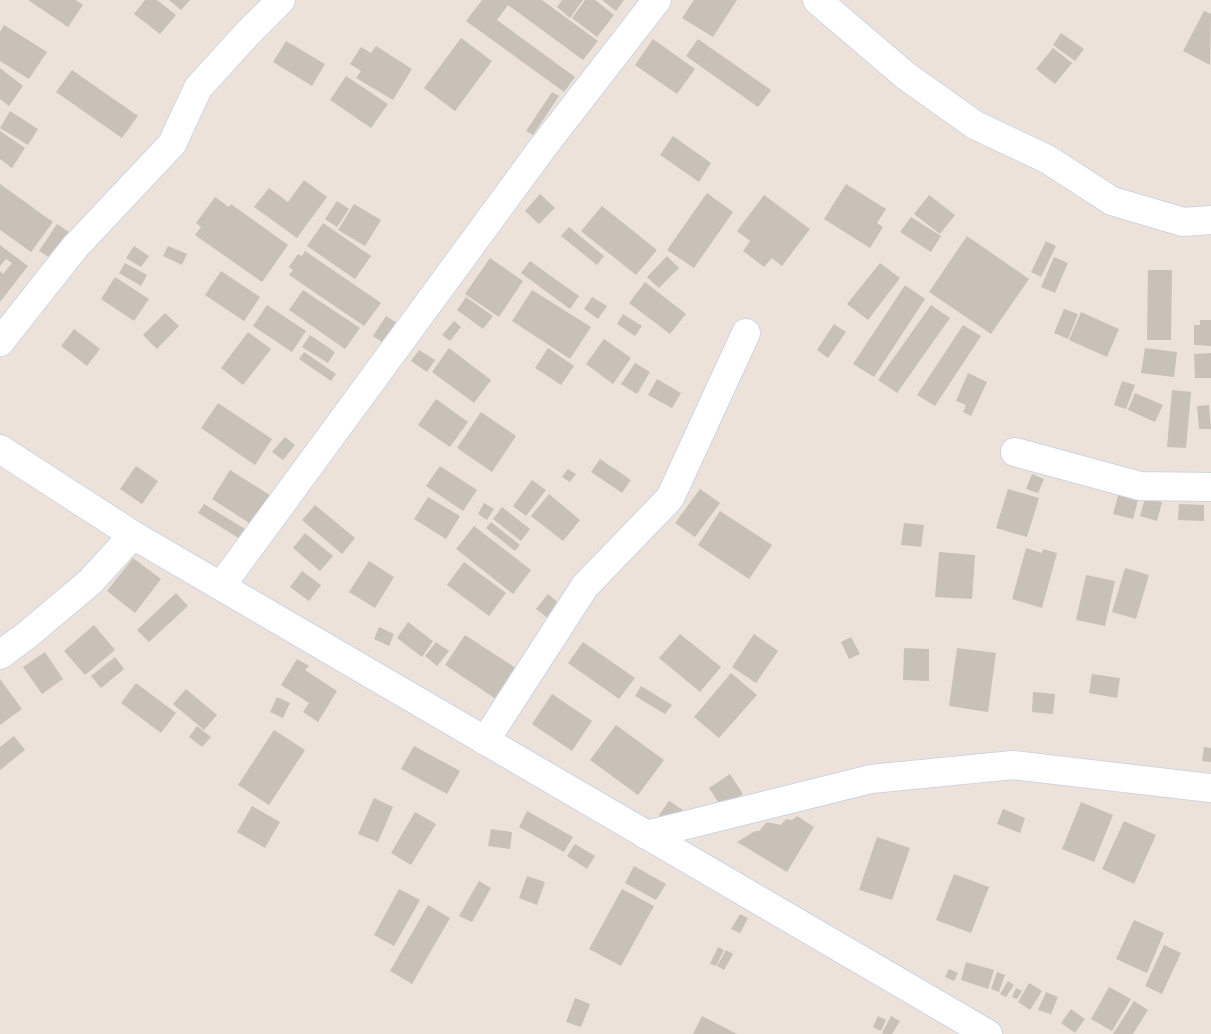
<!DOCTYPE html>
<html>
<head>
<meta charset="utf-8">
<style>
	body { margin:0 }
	canvas { display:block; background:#ede2d9 }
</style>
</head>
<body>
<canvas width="1211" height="1034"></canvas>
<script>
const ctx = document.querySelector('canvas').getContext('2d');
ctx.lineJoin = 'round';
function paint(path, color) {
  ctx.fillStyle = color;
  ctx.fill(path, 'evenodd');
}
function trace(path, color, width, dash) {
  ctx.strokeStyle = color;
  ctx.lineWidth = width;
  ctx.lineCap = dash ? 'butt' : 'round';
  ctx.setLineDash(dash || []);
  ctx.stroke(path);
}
paint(new Path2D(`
	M28,0h48l7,5 -15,22z
	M145,0h12l19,15 -16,19 -26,-20z
	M169,0h21l-9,10z
	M482,0h60l56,41 -15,19 -75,-55 -11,15 78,57 -11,15 -98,-71z
	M562,0h21l-13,18 -13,-11z
	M585,0h10l19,15 -17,22 -25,-19z
	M602,0h22l-8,11z
	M694,0h43l-24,37 -31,-19z
	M1204,11l7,3 -1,51 -27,-14z
	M4,25l43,27 -18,27 -29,-18v-29z
	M1061,33l23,16 -9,12 -22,-16z
	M461,38l31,23 -37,50 -31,-23z
	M653,39l42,30 -18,25 -42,-29z
	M698,39l73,51 -13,17 -72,-51z
	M286,41l39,23 -13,22 -39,-24z
	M376,46l36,23 -19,31 -37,-22 5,-7 -11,-7 11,-17 10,6z
	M1053,48l19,15 -17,21 -19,-15z
	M0,68l23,18 -14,20 -9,-7z
	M72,70l66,46 -16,22 -66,-46z
	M346,76l42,28 -17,24 -41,-28z
	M552,92l7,4 -26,39 -7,-4z
	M10,111l28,18 -10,16 -28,-17z
	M0,131l25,17 -13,20 -12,-9z
	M673,136l38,27 -12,19 -39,-27z
	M304,180l23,17 -30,41 -43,-31 15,-19 19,14z
	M0,184l53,38 -22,30 -31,-22z
	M846,184l40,25 -9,14 6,4 -13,21 -46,-29z
	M707,193l26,19 -39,56 -27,-18z
	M540,194l15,14 -16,16 -14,-13z
	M764,195l46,34 -28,37 -10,-8 -8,9 -21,-16 7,-10 -13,-10z
	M929,195l26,20 -15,19 -26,-20z
	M215,197l14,10 2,-3 57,41 -26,37 -67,-47 6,-8 -5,-4z
	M337,201l12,8 -12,18 -12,-8z
	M354,204l27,16 -16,26 -27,-16z
	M602,206l55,44 -21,25 -55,-44z
	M911,217l30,19 -10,16 -31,-20z
	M323,223l48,33 -16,23 -48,-33z
	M57,224l12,8 -17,27 -13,-8z
	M569,227l35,29 -7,9 -36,-29z
	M967,236l62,43 -38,55 -62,-42z
	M1046,241l10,5 -15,31 -10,-5z
	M0,245l28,21 -28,36v-31l3,3 9,-11 -6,-4 -6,7z
	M134,246l15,10 -8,11 -15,-9z
	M168,246l19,8 -5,11 -19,-9z
	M305,251l76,52 -17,23 -75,-51 4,-5 -4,-3 9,-13 4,2z
	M667,256l12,12 -20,20 -12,-11z
	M1054,257l14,6 -13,30 -14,-6z
	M490,258l33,23 -24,36 -34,-23z
	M530,261l49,35 -9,13 -49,-36z
	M125,263l22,12 -6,11 -22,-13z
	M880,263l20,15 -32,42 -21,-16z
	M1148,270h24l-1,70h-24z
	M221,271l39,26 -16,24 -39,-26z
	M115,277l34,22 -15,22 -33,-22z
	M645,282l41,32 -16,20 -41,-31z
	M905,285l20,14 -51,78 -21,-13z
	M303,290l57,38 -15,21 -56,-39z
	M532,290l59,37 -21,32 -58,-38z
	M466,297l27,19 -10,13 -26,-19z
	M592,297l15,9 -9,13 -14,-10z
	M267,305l39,26 -14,21 -39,-26z
	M931,305l19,13 -53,75 -19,-13z
	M1064,309l14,5 -10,25 -14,-6z
	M1081,312l38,17 -12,28 -38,-17z
	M165,313l14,13 -22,23 -14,-14z
	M623,314l19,12 -7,10 -18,-12z
	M386,316l16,10 -14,20 -15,-10z
	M1200,320h11v26l-17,-1v-20h6z
	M454,321l7,6 -11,14 -8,-6z
	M834,324l12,8 -18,26 -11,-8z
	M963,325l18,11 -46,70 -18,-11z
	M74,329l26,20 -13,17 -26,-20z
	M248,332l23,17 -28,36 -22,-17z
	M310,335l25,17 -7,11 -26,-16z
	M604,339l27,19 -18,26 -27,-20z
	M449,348l42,32 -17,23 -42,-31z
	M548,348l26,18 -13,19 -26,-17z
	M1145,348l32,4 -3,25 -33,-4z
	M419,350l16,10 -8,12 -16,-11z
	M304,352l32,22 -5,7 -32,-22z
	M1211,353v25h-16l-1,-24z
	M635,363l15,9 -13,22 -16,-10z
	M968,373l19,9 -16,34 -8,-4 3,-7 -10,-4z
	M657,379l24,14 -9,15 -24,-13z
	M1122,381l13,4 -9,24 -12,-4z
	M1172,390l19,2 -5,56 -19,-1z
	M1135,393l28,12 -8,17 -27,-12z
	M436,399l32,23 -18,25 -32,-22z
	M218,403l54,36 -17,26 -54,-37z
	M1209,405l2,24h-12l-2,-23z
	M481,412l35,24 -24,36 -35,-24z
	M285,437l10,8 -12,15 -11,-8z
	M600,459l31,21 -9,13 -31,-21z
	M136,466l22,15 -16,23 -22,-15z
	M440,466l37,24 -14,21 -37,-25z
	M568,469l8,5 -6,8 -8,-5z
	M230,470l43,27 -19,29 -42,-27z
	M1032,474l12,5 -6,14 -12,-4z
	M532,480l14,10 -20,26 -13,-10z
	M700,489l20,14 -25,34 -20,-14z
	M1008,489l31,9 -12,39 -31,-9z
	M1119,492l20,5 -6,22 -20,-5z
	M549,494l31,26 -17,21 -32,-25z
	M428,497l32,19 -14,23 -32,-20z
	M1145,498l17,4 -5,19 -17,-5z
	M484,503l10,6 -7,11 -9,-6z
	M204,504l46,28 -5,10 -47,-29z
	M1179,504l25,1v16l-26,-1z
	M315,505l40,33 -13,16 -40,-34z
	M502,507l28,22 -9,12 -28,-22z
	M720,511l52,34 -23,34 -51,-34z
	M491,522l29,23 -5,6 -29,-23z
	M904,523l20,2 -3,22 -20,-2z
	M474,526l57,44 -18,24 -57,-45z
	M305,533l28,23 -13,15 -27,-23z
	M1026,548l16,5 1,-4 14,4 -15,55 -30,-9z
	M939,552l36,3 -3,44 -37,-2z
	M133,558l28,21 -26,34 -28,-22z
	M369,561l25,16 -19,31 -26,-16z
	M464,562l42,31 -17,23 -42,-31z
	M1125,568l24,7 -13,44 -24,-7z
	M302,571l19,14 -12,16 -19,-14z
	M1086,575l29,6 -10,45 -29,-6z
	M176,593l12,13 -39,36 -12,-12z
	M548,594l13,11 -12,14 -13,-10z
	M408,622l25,19 -11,16 -25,-19z
	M94,625l21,25 -30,25 -21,-24z
	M379,627l15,7 -5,12 -15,-7z
	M680,634l41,33 -21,25 -41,-34z
	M754,634l24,17 -22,32 -24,-16z
	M465,635l51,33 -20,31 -51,-34z
	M851,637l9,17 -11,5 -8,-17z
	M436,642l13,9 -12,15 -12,-10z
	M583,642l52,36 -16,21 -51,-36z
	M904,648l25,1v32l-26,-1z
	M957,648l39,5 -8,59 -39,-6z
	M45,652l18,27 -21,15 -19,-27z
	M115,657l9,12 -23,19 -10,-12z
	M297,659l12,7 -4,4 32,21 -19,31 -15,-10 6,-9 -28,-18z
	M731,673l26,22 -38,43 -25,-21z
	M1092,674l28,4 -3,20 -28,-5z
	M0,679l22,30 -22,16z
	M136,683l40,30 -15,20 -40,-30z
	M641,686l31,19 -7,9 -30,-18z
	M186,689l31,26 -13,15 -31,-26z
	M1033,692l22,2 -2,20 -21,-2z
	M552,694l40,27 -20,30 -40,-27z
	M277,697l13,6 -7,15 -13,-6z
	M616,725l48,35 -26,35 -48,-35z
	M197,726l14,11 -9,10 -13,-10z
	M274,730l31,20 -36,55 -31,-20z
	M14,736l11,14 -25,20v-23z
	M414,746l46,25 -13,23 -46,-25z
	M1204,747l7,1v14l-9,-1z
	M730,774l13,20 -21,14 -13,-20z
	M374,798l19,9 -15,35 -20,-8z
	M669,801l14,9 -10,14 -14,-9z
	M1081,802l32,13 -19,47 -32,-13z
	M252,806l28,16 -15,26 -28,-16z
	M1003,809l22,9 -5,15 -23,-9z
	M527,811l46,26 -9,15 -45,-25z
	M415,812l21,12 -25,41 -20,-12z
	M797,816l17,11 -27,45 -50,-30 18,-11h4l8,-9 14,3 5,-6 6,1z
	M1124,821l32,14 -22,49 -32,-15z
	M491,829l21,3 -2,17 -22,-3z
	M877,837l33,11 -18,52 -33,-10z
	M575,844l20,12 -8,13 -20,-13z
	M634,866l32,18 -10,16 -31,-17z
	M954,874l35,13 -18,46 -35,-13z
	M527,876l18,6 -8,23 -18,-7z
	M479,881l12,7 -19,34 -13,-6z
	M399,889l21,11 -26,46 -20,-11z
	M622,889l32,17 -33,60 -32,-17z
	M428,905l22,13 -38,66 -22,-13z
	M740,914l8,4 -8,15 -9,-4z
	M1134,920l30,13 -17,40 -31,-14z
	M1164,945l17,8 -19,41 -17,-8z
	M718,947l6,3 -8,16 -6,-2z
	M726,950l7,4 -9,16 -7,-4z
	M966,962l28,8 -6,19 -27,-9z
	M949,969l9,4 -4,8 -9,-4z
	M997,972l8,3 -6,17 -8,-3z
	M1008,981l6,4 -8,12 -6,-3z
	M1029,983l13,8 -12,19 -12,-8z
	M1109,987l22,12 -19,32 -21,-12z
	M1016,988l6,3 -5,8 -5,-2z
	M1046,992l12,5 -7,17 -13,-4z
	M575,998l15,6 -9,23 -15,-5z
	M1134,1001l14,9 -15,24h-20z
	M1071,1009l14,10 -10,14 -14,-10z
	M702,1016l35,18h-44z
	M878,1016l8,4 -5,11 -8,-4z
	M891,1016l9,5 -8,13h-8l-2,-1z`), '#c7c1b8');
const minor = new Path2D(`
	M817,0l89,76 69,49 72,34 65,42 71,21 28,-2
	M0,342l75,-95 97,-103 26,-56 49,-54 34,-34
	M0,449l133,86 855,499
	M1015,452l125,34 71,1
	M221,586l322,-439 114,-147
	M0,655l27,-20 63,-53 43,-47
	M485,741l100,-155 85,-88 76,-165
	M646,835l225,-56 142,-14 198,23`);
trace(minor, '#cfd5e4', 30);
trace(minor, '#fff', 28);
</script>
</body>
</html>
